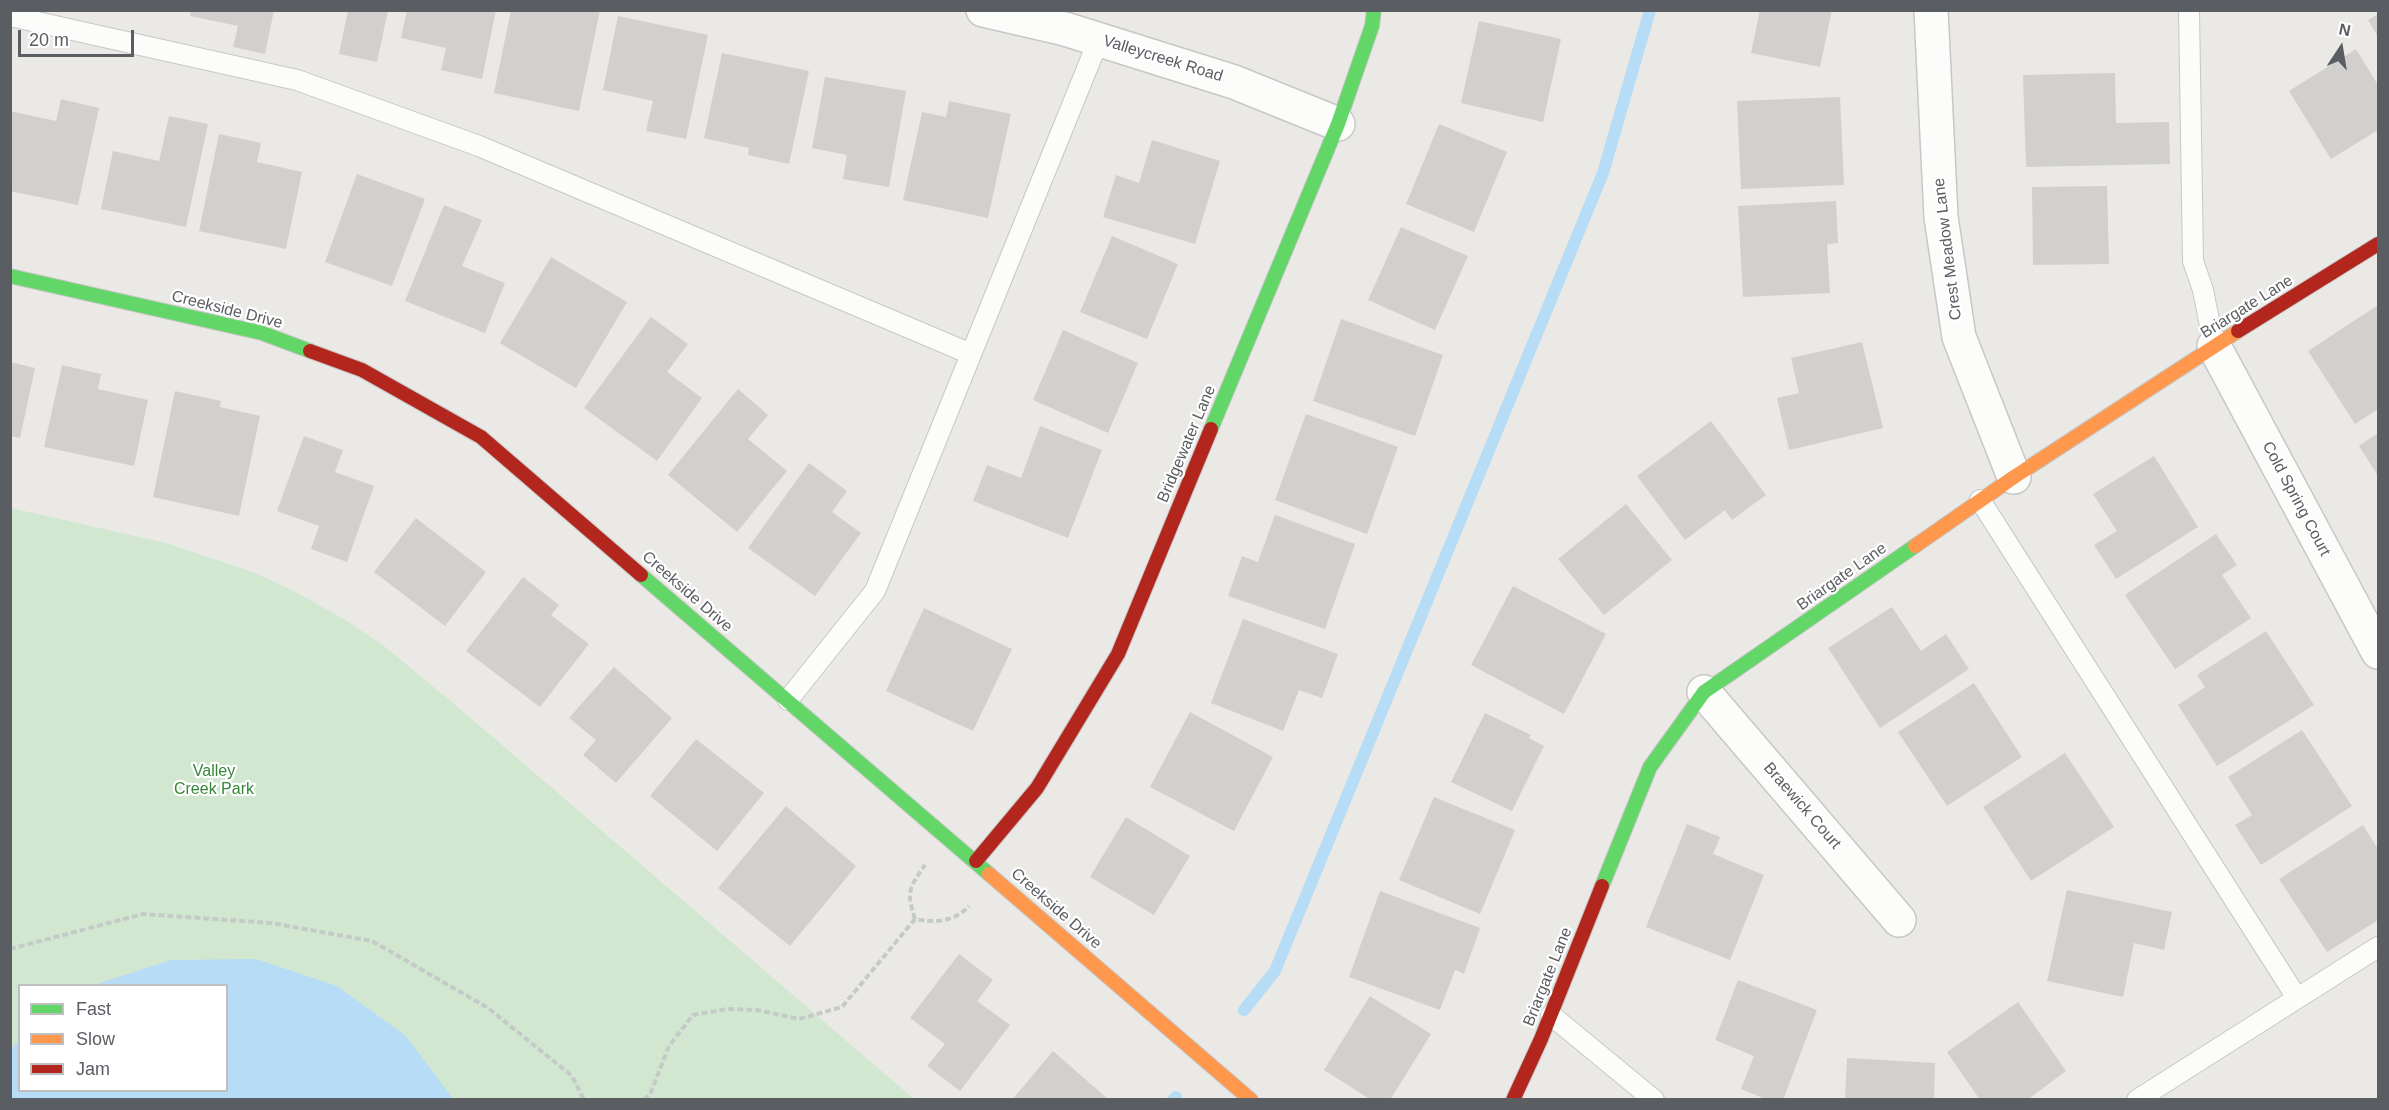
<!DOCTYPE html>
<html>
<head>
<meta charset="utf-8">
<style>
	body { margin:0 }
	#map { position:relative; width:2389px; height:1110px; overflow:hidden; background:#eae9e5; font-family:Arial,sans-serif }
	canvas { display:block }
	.frame { position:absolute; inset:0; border:12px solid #5a5e63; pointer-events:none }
	.legend { position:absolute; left:18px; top:984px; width:210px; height:108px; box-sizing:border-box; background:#fff; border:2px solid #bdbfc1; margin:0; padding:8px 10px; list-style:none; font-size:18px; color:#5a5e63 }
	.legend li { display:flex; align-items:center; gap:12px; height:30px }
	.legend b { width:30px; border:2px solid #bdbfc1 }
	.north { position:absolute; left:2311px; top:18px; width:60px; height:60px; -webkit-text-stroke:4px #fff; paint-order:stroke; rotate:12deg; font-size:16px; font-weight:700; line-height:24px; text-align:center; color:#5a5e63 }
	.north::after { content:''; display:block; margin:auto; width:21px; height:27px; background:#5a5e63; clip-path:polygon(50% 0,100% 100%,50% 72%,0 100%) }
	.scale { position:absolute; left:18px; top:30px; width:116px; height:27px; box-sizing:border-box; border:3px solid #5a5e63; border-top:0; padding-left:8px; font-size:18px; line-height:21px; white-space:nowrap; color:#5a5e63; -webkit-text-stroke:4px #fff; paint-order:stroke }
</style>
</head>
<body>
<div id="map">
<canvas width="2389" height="1110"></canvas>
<div class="frame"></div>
<ul class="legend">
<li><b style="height:8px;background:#63d668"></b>Fast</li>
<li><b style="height:8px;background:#ff974d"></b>Slow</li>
<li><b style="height:8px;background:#b3261e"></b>Jam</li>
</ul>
<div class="north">N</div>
<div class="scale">20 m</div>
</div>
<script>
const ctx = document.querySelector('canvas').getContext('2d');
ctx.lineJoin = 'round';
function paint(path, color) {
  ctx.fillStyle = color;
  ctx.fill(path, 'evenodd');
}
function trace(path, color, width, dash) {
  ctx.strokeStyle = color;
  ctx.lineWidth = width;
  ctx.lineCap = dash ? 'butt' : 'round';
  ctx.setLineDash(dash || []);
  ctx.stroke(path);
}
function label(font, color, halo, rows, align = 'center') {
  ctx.font = font + ' Arial,sans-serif';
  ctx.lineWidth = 4.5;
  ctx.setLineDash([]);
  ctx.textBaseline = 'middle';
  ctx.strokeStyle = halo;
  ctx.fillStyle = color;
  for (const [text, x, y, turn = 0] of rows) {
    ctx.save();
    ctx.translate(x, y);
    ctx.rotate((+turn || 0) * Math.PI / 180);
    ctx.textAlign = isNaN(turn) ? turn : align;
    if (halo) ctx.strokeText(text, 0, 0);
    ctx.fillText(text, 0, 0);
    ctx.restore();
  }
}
paint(new Path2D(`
	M11,508l155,35 87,29 41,19 53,30 37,25 68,56 462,397 -903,1zM20,986h206v104h-206z`), '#d2e7d0');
paint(new Path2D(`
	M256,959l81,27 69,50 47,63h-442v-50l8,-9 1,50h206v-104l-132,-1 77,-25z`), '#b7dcf6');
trace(new Path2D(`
	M1244,1010l31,-39 328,-798 47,-163
	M1173,1100l3,-3`), '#b7dcf6', 12);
paint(new Path2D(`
	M191,10h83l-9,44 -32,-7 5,-21 -48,-10z
	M348,10h40l-11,52 -38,-8z
	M407,10h89l-14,69 -41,-9 5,-22 -45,-10z
	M511,10h89l-21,101 -85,-18z
	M1760,10h72l-12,57 -69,-14z
	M2378,14v23l-10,-17z
	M618,16l90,19 -22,104 -40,-8 7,-30 -50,-11z
	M1479,21l82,18 -18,83 -82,-19z
	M2356,49l22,36v45l-47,29 -42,-68z
	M722,53l87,18 -20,93 -41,-9 1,-7 -45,-10z
	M2115,73l1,50 53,-1 1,42 -144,3 -3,-92z
	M825,77l81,14 -17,96 -46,-8 4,-24 -35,-7z
	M1840,97l4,88 -103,4 -4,-88z
	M61,99l38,9 -21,97 -68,-14v-80l46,10z
	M949,101l62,13 -23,104 -85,-18 19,-88 24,5z
	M169,116l39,8 -22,103 -85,-18 12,-58 46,10z
	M1439,124l68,28 -33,80 -68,-28z
	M219,134l42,9 -4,19 45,10 -16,77 -87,-18z
	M1152,140l68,21 -25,83 -92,-27 13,-42 23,8z
	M357,174l68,25 -33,87 -67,-24z
	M2107,186l2,78 -76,1 -1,-78z
	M1836,201l2,42 -11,1 3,49 -87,4 -5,-91z
	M444,205l38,15 -20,46 43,17 -20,50 -80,-32z
	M1401,227l67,29 -33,74 -67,-30z
	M1112,236l66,28 -31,75 -67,-27z
	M551,257l76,45 -51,86 -76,-45z
	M2378,305v104l-23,15 -47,-73z
	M651,317l37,27 -21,28 35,26 -45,63 -73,-53z
	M1341,319l102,36 -28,81 -102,-35z
	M1063,330l75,33 -30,70 -75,-33z
	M1862,342l21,86 -94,22 -12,-52 22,-5 -8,-35z
	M10,362l25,6 -15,70 -10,-2z
	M62,365l39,9 -3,15 50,11 -14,66 -90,-19z
	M738,389l30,26 -20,24 39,32 -50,61 -69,-57z
	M175,391l46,10 -1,6 40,9 -21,100 -86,-19z
	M1306,414l92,33 -31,87 -92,-34z
	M1711,421l55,74 -34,25 -7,-10 -40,30 -48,-64z
	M1040,426l62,24 -34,88 -95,-37 14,-36 34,13z
	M2378,433v43l-19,-30z
	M304,436l39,14 -8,22 39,14 -27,76 -36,-13 8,-23 -42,-15z
	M2154,456l44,71 -82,52 -22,-34 23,-14 -24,-37z
	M809,463l38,28 -15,21 29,21 -46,63 -67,-48z
	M1626,504l46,56 -68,55 -46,-56z
	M1275,515l80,29 -30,85 -97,-33 14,-40 16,6z
	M416,518l70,54 -41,54 -71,-54z
	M2216,534l21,31 -15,10 29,43 -76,51 -50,-74z
	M523,577l36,28 -8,10 38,29 -49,63 -74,-56z
	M1513,586l93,48 -42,80 -93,-49z
	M1892,607l29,44 25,-17 23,35 -89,59 -52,-80z
	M924,608l88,41 -39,82 -87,-40z
	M1243,619l95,35 -16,44 -23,-8 -16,41 -72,-28z
	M2266,631l48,74 -97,61 -39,-61 27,-18 -8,-12z
	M614,667l58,51 -56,65 -33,-28 13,-15 -27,-22z
	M1974,683l48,74 -75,49 -49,-74z
	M1190,712l83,45 -39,74 -84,-44z
	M1485,713l46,22 -2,3 15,8 -32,65 -61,-29z
	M2302,730l50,76 -91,59 -26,-40 17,-10 -24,-38z
	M696,739l68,54 -47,58 -67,-55z
	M2065,753l49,74 -83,54 -48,-74z
	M1434,797l81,33 -35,84 -81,-34z
	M786,806l70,60 -66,80 -72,-58z
	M1126,817l64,39 -36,59 -64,-38z
	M1687,824l33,13 -7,17 51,21 -34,85 -84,-33z
	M2363,825l15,24v71l-51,32 -48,-73z
	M2067,890l105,22 -8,38 -30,-7 -11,54 -76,-16z
	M1380,891l100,37 -16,46 -9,-4 -15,40 -91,-33z
	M959,954l34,26 -16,21 33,24 -50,66 -33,-25 18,-22 -35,-26z
	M1738,980l79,30 -34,90h-15l-27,-11 13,-33 -39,-16z
	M1370,996l61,38 -41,66h-19l-47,-30z
	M2018,1002l48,69 -39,29h-47l-33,-48z
	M1053,1051l56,49h-97z
	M1847,1058l88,5 -1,37h-89z`), '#d1d0ce');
const lane = new Path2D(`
	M2189,10l4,251 10,29 11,56
	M10,16l287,64 182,66 492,208
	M1980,500l317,498
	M788,700l87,-109 224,-552
	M1551,1015l103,85
	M2137,1100l241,-153`);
const street = new Path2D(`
	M983,10l82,19 169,53 104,42
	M1931,10l10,207 18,120 55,140
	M2214,346l164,306
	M1704,692l195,228`);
const fast = new Path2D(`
	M10,276l252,57 48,18
	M1211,429l127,-305 34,-98 2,-16
	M641,575l348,299
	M1602,886l48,-119 54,-75 211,-146`);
const slow = new Path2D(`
	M1915,546l99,-69 224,-146
	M989,874l262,226`);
const jam = new Path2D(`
	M2238,331l140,-87
	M310,351l52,19 119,67 160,138
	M976,861l61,-73 81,-134 93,-225
	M1513,1100l28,-61 61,-153`);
trace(lane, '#c7c7c7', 22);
trace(street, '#c7c7c7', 36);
trace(fast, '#c5c6c5', 16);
trace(slow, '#c5c6c5', 16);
trace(jam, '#c5c6c5', 16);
trace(new Path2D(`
	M915,919c-9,-27 -6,-31 10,-54
	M10,949l133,-35 128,9 101,18 116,67 84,68 12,24
	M644,1100l7,-8 18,-46 24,-31 34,-6 30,1 42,9 43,-12 73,-88c21,4 39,3 54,-13`), '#c4cac7', 4, [6, 3]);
trace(lane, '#fcfcfb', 20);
trace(street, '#fcfcfb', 33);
trace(fast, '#63d668', 14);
trace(slow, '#ff974d', 14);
trace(jam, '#b3261e', 14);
label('16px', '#5a5e63', '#fff', [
	["Valleycreek Road",1163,59,17],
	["Crest Meadow Lane",1948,249,-97],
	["Briargate Lane",2247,307,-32],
	["Creekside Drive",227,310,14],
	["Bridgewater Lane",1187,444,-67],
	["Cold Spring Court",2296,499,62],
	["Briargate Lane",1842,577,-35],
	["Creekside Drive",687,592,41],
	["Braewick Court",1802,806,49],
	["Creekside Drive",1056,909,41],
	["Briargate Lane",1548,977,-68]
]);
label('16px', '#368638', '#fff', [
	["Valley",214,772],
	["Creek Park",214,790]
]);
</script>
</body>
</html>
